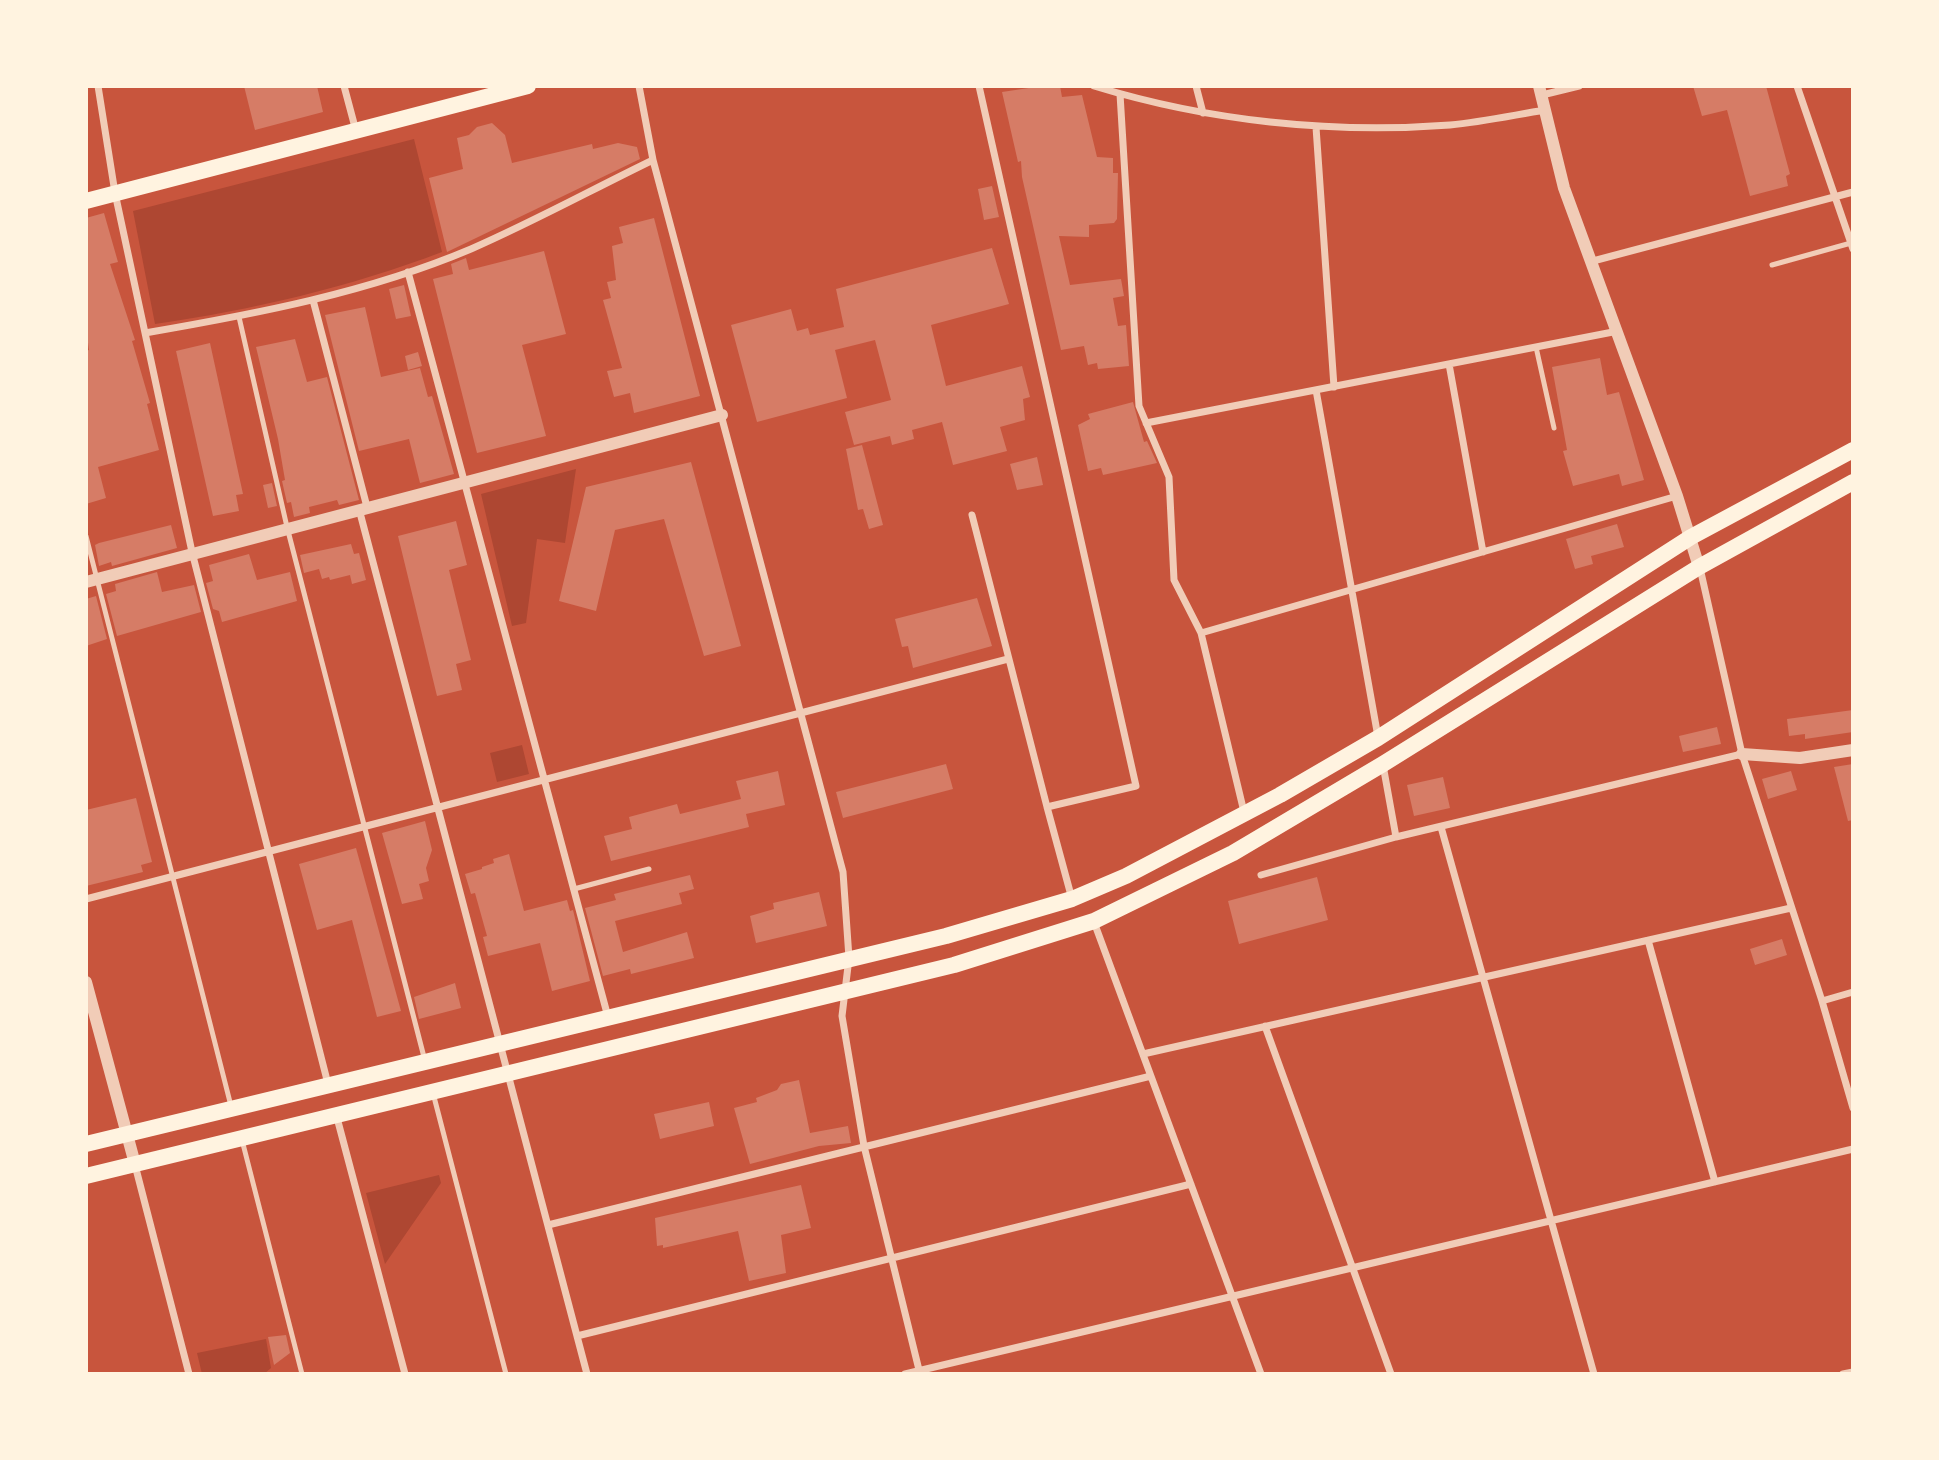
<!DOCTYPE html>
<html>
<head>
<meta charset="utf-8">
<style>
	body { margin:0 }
	#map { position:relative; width:1939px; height:1460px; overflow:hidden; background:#c8553d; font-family:"PT Sans Narrow",sans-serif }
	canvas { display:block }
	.frame { position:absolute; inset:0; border:88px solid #fff3e0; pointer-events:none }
</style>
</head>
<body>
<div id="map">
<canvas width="1939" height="1460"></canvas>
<div class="frame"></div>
</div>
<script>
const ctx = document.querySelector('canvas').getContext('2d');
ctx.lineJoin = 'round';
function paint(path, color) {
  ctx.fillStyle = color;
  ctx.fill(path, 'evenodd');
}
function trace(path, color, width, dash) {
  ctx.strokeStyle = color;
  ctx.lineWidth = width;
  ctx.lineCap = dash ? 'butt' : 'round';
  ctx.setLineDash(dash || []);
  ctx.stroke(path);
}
paint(new Path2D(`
	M414,139l28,113c-92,35 -190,58 -287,72l-22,-113z
	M576,469l-11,74 -28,-4 -11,84 -14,3 -31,-132z
	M522,745l7,29 -32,8 -7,-29z
	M439,1175l2,8 -56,81 -19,-71z
	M266,1339l5,29 -7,6h-62l-5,-21z`), '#ae4732');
paint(new Path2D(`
	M244,86h73l6,26 -68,18z
	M1042,86h18l2,11 20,-2 15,62 16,1v15h5l-1,46 -3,4 -25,2v12l-30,-1 11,49 51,-6 3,17 -11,2 5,28 8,-1 3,41 -31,3 -1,-6 -9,2 -4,-19 -23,4 -39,-173 -1,-16 -3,1 -16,-70z
	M1693,86h73l24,88 -4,2 2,10 -38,10 -23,-86 -25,6z
	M492,123l13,12 7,28 80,-19 1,5 25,-6 19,4 3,12 -193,93 -18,-74 34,-9 -6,-31 12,-3 8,-8z
	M992,186l7,31 -15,3 -6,-31z
	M104,213l14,49 -8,2 25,76 -3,1 18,62 -3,1 12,46 -61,17 8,31 -20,6v-153l3,-1 -3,-22v-110z
	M654,218l46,178 -66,17 -4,-20 -16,4 -7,-26 15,-3 -19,-68 8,-2 -4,-16 9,-2 -4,-34 11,-3 -4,-16z
	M992,248l17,56 -78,21 15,61 76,-20 8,31 -7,2 2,21 -25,7 7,24 -54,14 -11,-43 -30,8 2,9 -22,6 -2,-9 -36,9 -9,-33 46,-12 -16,-60 -40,10 12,48 -90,24 -26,-97 60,-16 6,22 11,-3 2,7 34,-8 -8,-38z
	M544,251l22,83 -44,11 24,91 -69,17 -44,-174 20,-5 -2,-10 15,-6 3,12z
	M404,285l7,31 -15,3 -7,-30z
	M365,307l16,70 39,-9 8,29 4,-1 22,78 -34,9 -11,-44 -50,12 -34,-136z
	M295,339l12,43 20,-5 32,123 -20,5 -2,-5 -28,7 1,6 -16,4 -3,-15 -4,1 -5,-22 3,-1 -7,-41 -22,-92z
	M210,343l33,151 -7,1 3,16 -26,5 -37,-165z
	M418,352l4,14 -14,4 -3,-14z
	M1600,358l7,37 12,-3 25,88 -22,6 -3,-12 -46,12 -10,-35 4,-1 -15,-83z
	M1133,402l11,40 3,-1 10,22 -54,12 -2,-7 -13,3 -10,-46 12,-6 -2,-5z
	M862,445l21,80 -14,4 -6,-20 -5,1 -12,-61z
	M1037,457l6,28 -26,5 -7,-26z
	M691,462l50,184 -37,10 -40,-137 -49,11 -19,81 -37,-10 27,-114z
	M272,483l5,23 -9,2 -5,-23z
	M456,521l11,44 -18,5 22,90 -15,4 6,26 -25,6 -39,-160z
	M1617,524l7,23 -33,9 2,8 -18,5 -9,-30z
	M171,525l6,23 -65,18 -1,-4 -12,4 -4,-21 4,-2z
	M351,544l3,10 5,-1 7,27 -14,4 -2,-9 -20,5 -1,-3 -7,2 -3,-10 -15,4 -4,-18z
	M249,554l8,26 33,-8 7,29 -75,21 -3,-11 -6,-2 -7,-26 7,-2 -4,-16z
	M157,572l5,20 32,-7 7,27 -84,24 -11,-42 10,-3 -1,-7z
	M96,596l11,43 -21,7v-47z
	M977,598l15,48 -79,22 -5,-22 -6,1 -7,-28z
	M1853,710v22l-48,7v-5l-16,2 -2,-17z
	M1717,727l4,17 -38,8 -4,-16z
	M946,764l7,25 -110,29 -7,-26z
	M1853,764v56l-5,1 -14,-54z
	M778,771l7,34 -39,9 3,13 -138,34 -7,-25 28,-7 -3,-12 48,-13 3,10 61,-15 -5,-18z
	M1791,771l6,19 -29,9 -6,-20z
	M1443,777l7,31 -36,8 -7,-31z
	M136,798l16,64 -11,3 2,7 -57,14v-76z
	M425,821l7,29 -6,18 3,13 -10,3 4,15 -21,5 -20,-71z
	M356,848l45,163 -24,6 -25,-97 -35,10 -18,-66z
	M509,854l15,57 43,-11 3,11 3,-1 17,71 -38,10 -12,-48 -52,13 -5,-19 4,-1 -12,-43 -4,1 -6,-20 17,-5v-2l12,-4 -1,-4z
	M690,875l4,14 -15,4 3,11 -67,17 8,31 64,-20 7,26 -63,16 -1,-5 -27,7 -18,-68 31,-8 -2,-6z
	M1317,877l11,43 -89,24 -11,-43z
	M819,892l8,34 -71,17 -6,-27 24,-7 -1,-6z
	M1782,939l5,16 -32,10 -5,-16z
	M455,983l6,25 -42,11 -5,-22z
	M799,1080l11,53 38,-7 3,17 -32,3 -69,18 -16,-56 23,-6 -1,-4 21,-8 4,-6z
	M709,1102l5,24 -54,13 -6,-25z
	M801,1185l10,43 -30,7 5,38 -37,8 -11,-50 -75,17v-3l-6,1 -2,-28z
	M286,1335l4,18 -16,12 -6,-28z`), '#d67c66');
trace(new Path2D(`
	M1772,265l79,-22
	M239,317l48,210 138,534
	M1536,347l18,81
	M86,536l145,570
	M574,889l75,-20
	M433,1093l73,281
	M242,1140l60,234`), '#f1ccb7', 5);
trace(new Path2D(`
	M98,86l17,107 77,359 136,532
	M344,86l12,45
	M639,86l14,74 190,712 6,86 -7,58 22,130 56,228
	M1094,86c114,35 237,48 356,39 32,-3 64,-10 95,-15
	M1196,86l7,27
	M1797,86l56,163
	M1120,94l19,312 30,71 5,103 27,53 43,179
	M1542,95l37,-9
	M1316,127l18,260
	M1593,261l260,-69
	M408,272l200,745
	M313,300l54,207
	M145,333c110,-19 222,-40 326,-84 62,-27 122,-60 182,-89
	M1449,364l34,188
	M1316,390l62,347
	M1146,423l472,-92
	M359,509l228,865
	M972,515l75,292 89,-21 -157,-700
	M1700,568l42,186 80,247 31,107
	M1201,633l476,-137
	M1383,765l13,72
	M1047,807l25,92
	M1441,827l153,547
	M1261,875l135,-38 346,-83
	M86,899l922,-240
	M1094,922l167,452
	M1648,940l67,242
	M1822,1001l31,-9
	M1265,1026l126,348
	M1143,1054l648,-146
	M336,1114l69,260
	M135,1165l54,209
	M548,1225l603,-149
	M577,1336l614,-152
	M905,1374l948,-225
	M1843,1374l10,-2`), '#f1ccb7', 7);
trace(new Path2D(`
	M1539,86l25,102 113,308 22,71
	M86,582l636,-167
	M1742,754l58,4 53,-8
	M86,982l49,182`), '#f1ccb7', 12);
trace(new Path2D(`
	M86,201l442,-115
	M86,1144l860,-208 126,-37 54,-23 154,-81 98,-57 313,-201 162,-87
	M86,1176l868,-211 140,-44 139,-68 150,-89 316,-197 154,-85`), '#fff3e0', 16);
</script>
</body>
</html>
